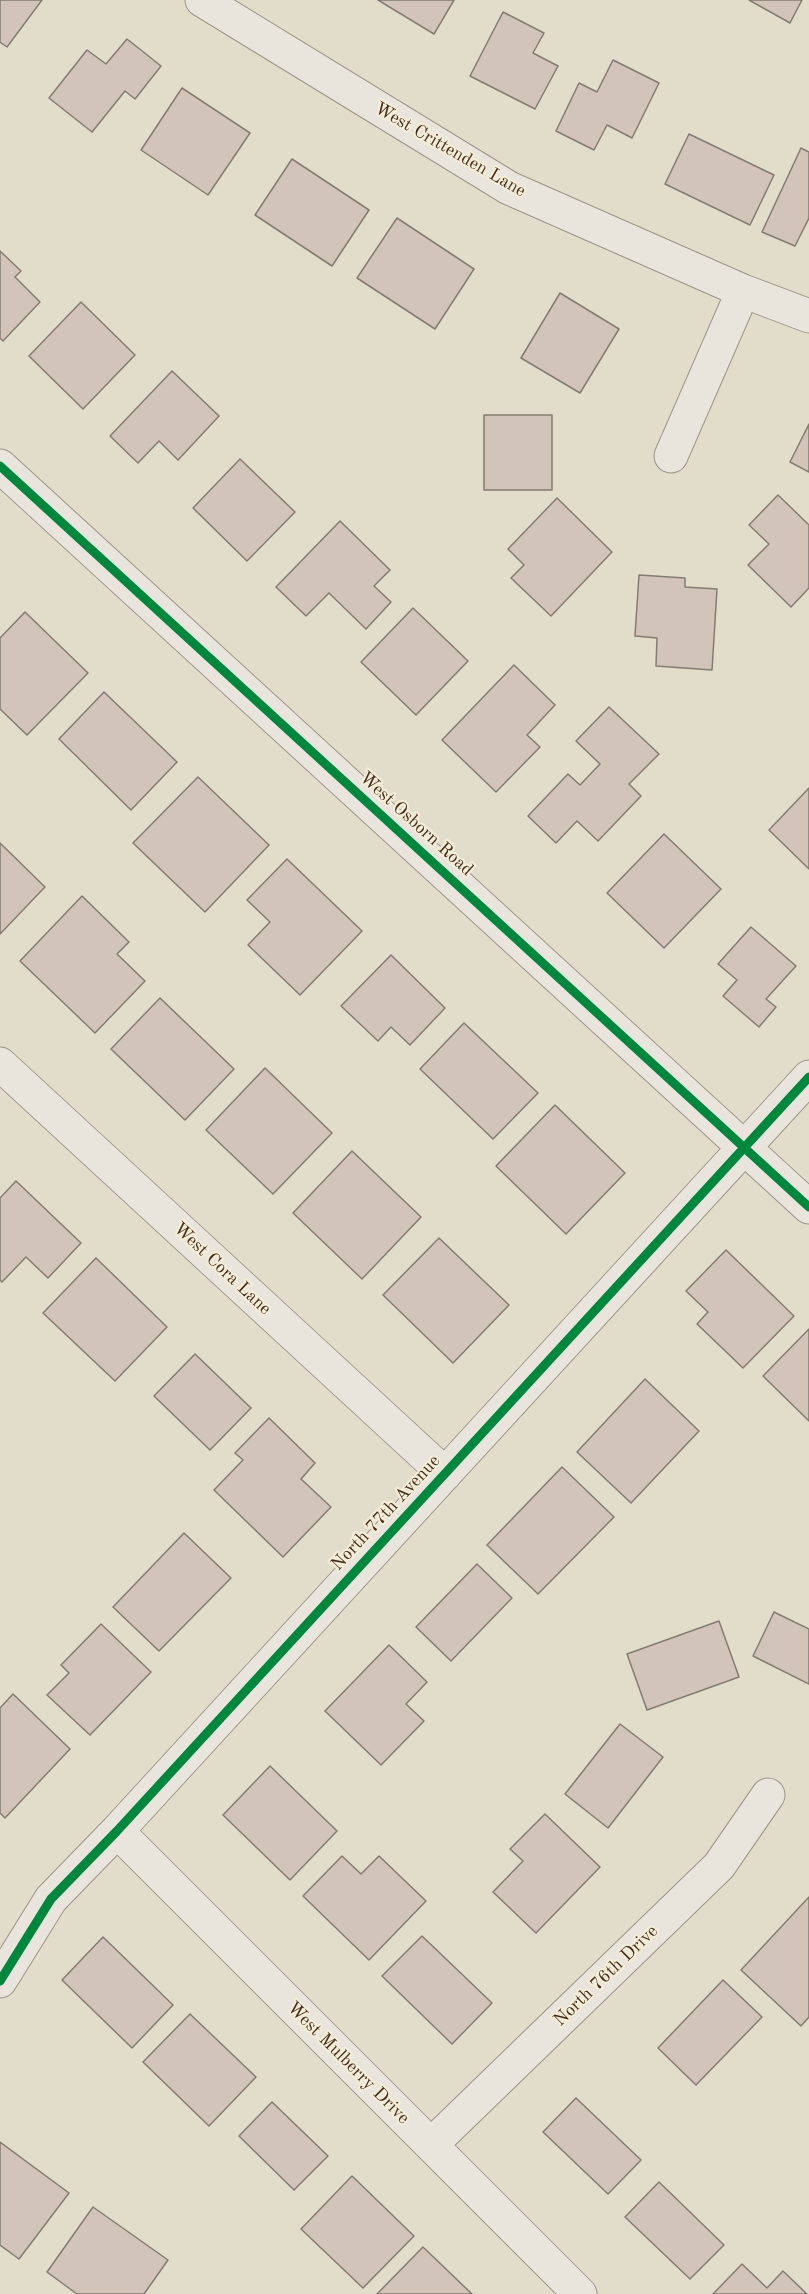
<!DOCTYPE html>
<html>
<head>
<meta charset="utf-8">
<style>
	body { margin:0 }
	canvas { display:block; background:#e2dccb }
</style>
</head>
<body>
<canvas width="809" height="2294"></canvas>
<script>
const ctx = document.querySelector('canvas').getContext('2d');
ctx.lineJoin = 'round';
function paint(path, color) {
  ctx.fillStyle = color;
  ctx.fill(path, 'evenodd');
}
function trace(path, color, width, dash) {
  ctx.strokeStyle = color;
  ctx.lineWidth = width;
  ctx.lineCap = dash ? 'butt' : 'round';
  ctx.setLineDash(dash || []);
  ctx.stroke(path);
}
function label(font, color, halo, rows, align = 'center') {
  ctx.font = font + ' "Old Standard TT",serif';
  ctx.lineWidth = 4.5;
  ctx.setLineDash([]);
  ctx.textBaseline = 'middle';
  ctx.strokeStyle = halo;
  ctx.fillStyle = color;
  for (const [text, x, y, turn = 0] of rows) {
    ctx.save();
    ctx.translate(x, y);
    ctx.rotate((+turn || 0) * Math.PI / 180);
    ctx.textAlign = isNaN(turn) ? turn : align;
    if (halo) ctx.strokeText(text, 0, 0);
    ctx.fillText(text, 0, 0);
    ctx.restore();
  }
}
const building = new Path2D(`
	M0,0h42l-35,47 -7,-5z
	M378,0h76l-20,34z
	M749,0h53l-12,23z
	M503,12l41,21 -11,20 25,13 -23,43 -65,-33z
	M127,39l34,27 -26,33 -10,-8 -33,41 -43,-34 38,-48 19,14z
	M613,60l46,23 -27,55 -25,-13 -13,25 -38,-19 23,-48 18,9z
	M182,88l68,45 -42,62 -67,-45z
	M689,134l85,41 -24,50 -85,-41z
	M801,148l8,4v66l-14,28 -33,-14z
	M292,159l77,51 -37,56 -77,-51z
	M397,218l77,51 -39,60 -78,-51z
	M0,251l21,20 -6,6 25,25 -37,39 -3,-3z
	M560,293l59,36 -39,64 -59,-35z
	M81,302l54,53 -52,54 -54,-53z
	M172,371l47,45 -41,44 -19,-19 -21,22 -28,-27z
	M484,415h68v75h-68z
	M809,424v48l-19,-10z
	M240,459l55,53 -48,49 -54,-53z
	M778,495l31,30v63l-18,19 -43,-42 21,-21 -20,-19z
	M557,498l55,54 -61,64 -40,-38 13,-13 -16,-16z
	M340,521l50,49 -16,16 17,16 -25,27 -37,-36 -23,23 -30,-29z
	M639,575l46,3v9l32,2 -5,81 -56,-4 1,-28 -22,-2z
	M413,608l55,53 -52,54 -55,-53z
	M25,612l63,61 -61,62 -27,-26v-71z
	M514,665l41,40 -28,30 13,12 -44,45 -54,-52z
	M104,692l73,70 -46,48 -72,-71z
	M609,707l50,47 -30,30 12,12 -43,45 -21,-20 -21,22 -28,-27 40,-42 12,11 20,-21 -24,-23z
	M198,777l71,68 -64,67 -72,-69z
	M809,788v81l-40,-39z
	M664,834l57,55 -57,59 -57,-55z
	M0,843l45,44 -45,47z
	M287,859l75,72 -62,64 -52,-50 22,-23 -23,-22z
	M82,896l47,46 -12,12 28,27 -50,52 -75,-72z
	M751,927l45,39 -30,33 10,8 -17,20 -36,-31 14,-16 -19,-16z
	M391,955l54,53 -35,37 -19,-18 -13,14 -37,-35z
	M160,998l74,71 -49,51 -74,-71z
	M464,1023l74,70 -45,46 -73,-70z
	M265,1068l67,65 -59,61 -67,-64z
	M555,1105l70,68 -59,61 -70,-68z
	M352,1151l69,66 -59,62 -69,-66z
	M16,1181l65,62 -33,35 -22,-21 -24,25 -2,-2v-82z
	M439,1238l70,67 -56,58 -70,-68z
	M726,1250l68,66 -51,52 -46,-44 11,-12 -22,-21z
	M96,1258l71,69 -52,54 -72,-68z
	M809,1329v92l-46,-45z
	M195,1354l56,54 -41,42 -56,-54z
	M645,1379l54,52 -68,72 -54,-51z
	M269,1418l46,45 -14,16 30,28 -48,50 -69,-67 29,-30 -8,-7z
	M562,1467l52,50 -76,77 -51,-49z
	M184,1533l47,45 -72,73 -46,-44z
	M477,1564l35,34 -61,63 -35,-34z
	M774,1612l35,17v55l-56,-28z
	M719,1621l20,56 -92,33 -20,-56z
	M101,1624l50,48 -61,63 -43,-40 22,-22 -8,-8z
	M389,1645l38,37 -21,22 18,17 -43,44 -56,-54z
	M13,1694l57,55 -65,69 -5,-5v-105z
	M620,1724l43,33 -55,71 -43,-34z
	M270,1766l67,65 -47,49 -67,-65z
	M545,1814l55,53 -64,66 -43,-41 30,-31 -13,-12z
	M342,1856l19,18 18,-18 47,45 -57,59 -66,-64z
	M809,1897v120l-8,9 -60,-56z
	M422,1936l70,67 -40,41 -70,-68z
	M103,1937l70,68 -41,43 -70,-68z
	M723,1980l39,37 -66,68 -38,-37z
	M190,2014l66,63 -47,49 -66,-64z
	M576,2098l65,62 -33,34 -65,-62z
	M272,2102l56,54 -34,34 -55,-54z
	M0,2142l69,51 -50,66 -19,-14z
	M352,2176l62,60 -51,52 -62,-59z
	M659,2182l65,63 -34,34 -65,-62z
	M93,2207l75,53 -24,34h-67l-30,-22z
	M423,2247l49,47h-95z
	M742,2264l25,24 16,-17 24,23h-94z`);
paint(building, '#d3c4b9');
trace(building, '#847c72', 1.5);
const minor = new Path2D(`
	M202,0l307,188 234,103 66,25
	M671,456l72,-165
	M0,466l809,741
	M0,1064l445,410
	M117,1831l463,463
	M0,1981l51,-82 66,-68 692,-754
	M431,2145l288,-279 49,-71`);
trace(minor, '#9b9488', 35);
trace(minor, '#e9e5dd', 33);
trace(new Path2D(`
	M0,466l809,741
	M0,1981l51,-82 66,-68 692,-754`), '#00873e', 9);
label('18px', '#442b1c', '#f3ecd7', [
	["West Crittenden Lane",450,150,30],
	["West Osborn Road",416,824,42],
	["West Cora Lane",222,1269,43],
	["North 77th Avenue",386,1513,-47],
	["North 76th Drive",606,1976,-44],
	["West Mulberry Drive",348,2063,45]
]);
</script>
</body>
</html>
